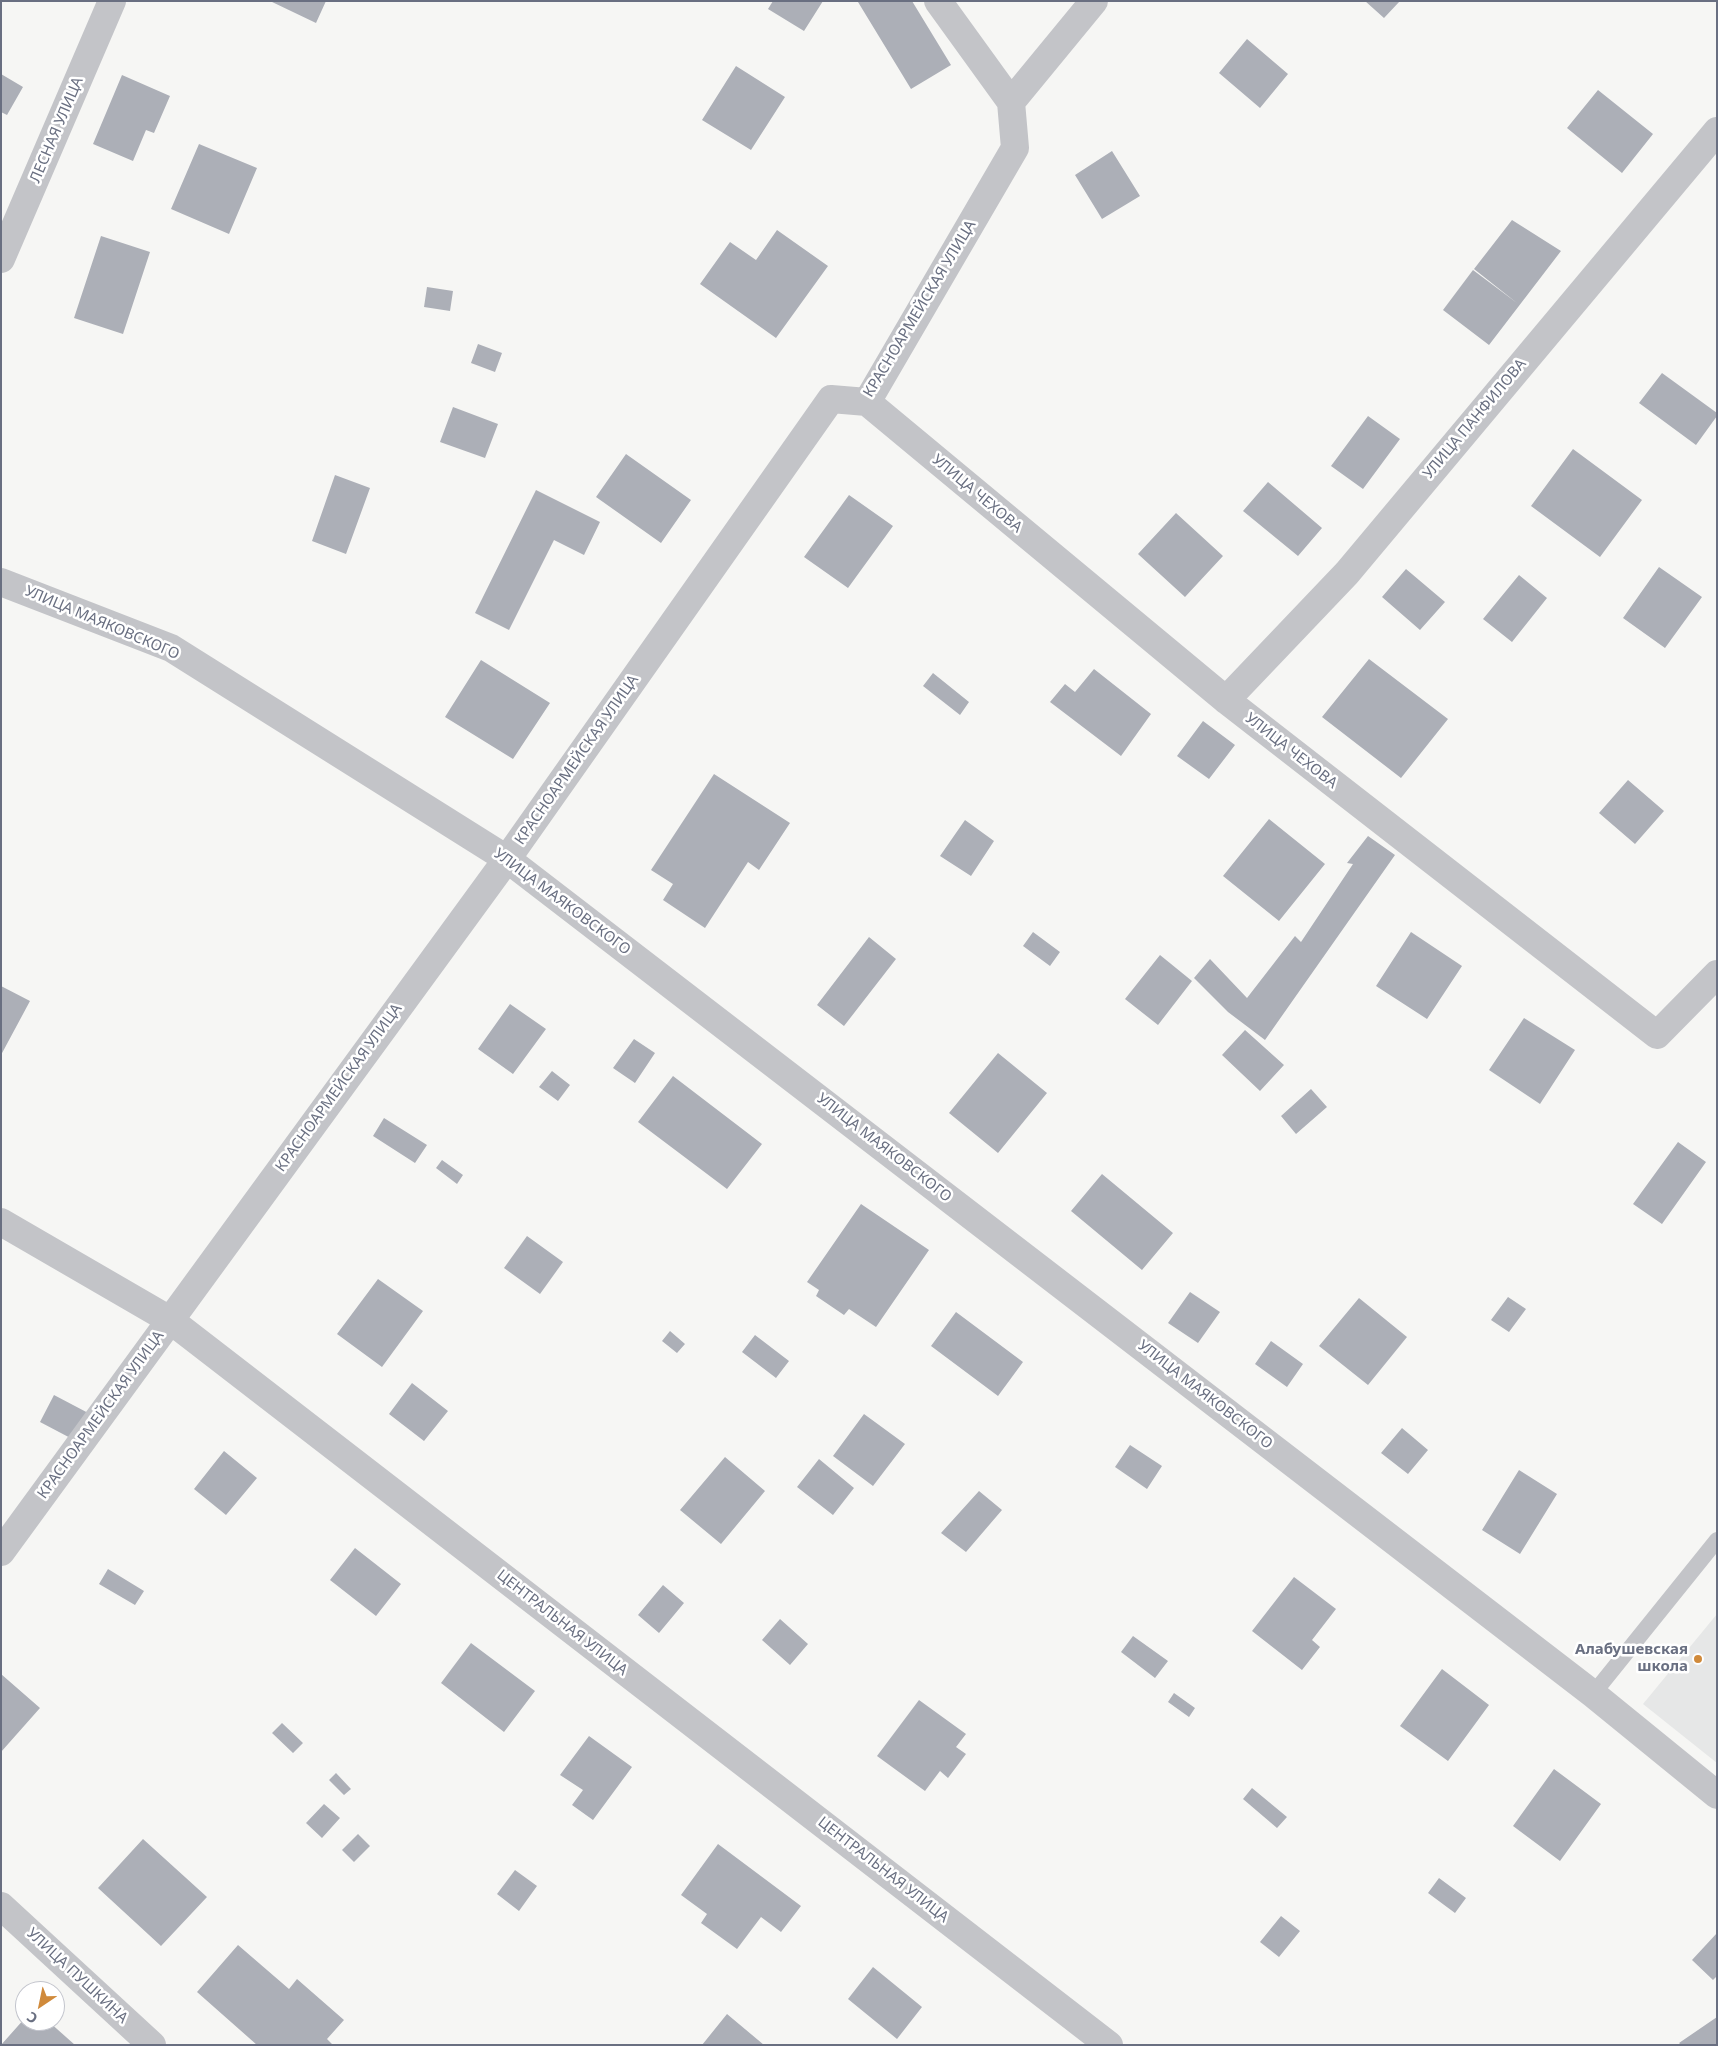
<!DOCTYPE html>
<html>
<head>
<meta charset="utf-8">
<style>
	body { margin:0 }
	#map { position:relative; width:1718px; height:2046px; overflow:hidden; background:#f6f6f4; font-family:"Noto Sans",sans-serif }
	canvas { display:block }
	.frame { position:absolute; inset:0; border:2px solid #696f81; pointer-events:none }
	.north { position:absolute; left:15px; top:1981px; width:50px; height:50px; box-sizing:border-box; background:#fff; border:1px solid #c3c5cd; border-radius:50%; rotate:214deg; font-size:14px; font-weight:700; line-height:20px; text-align:center; color:#696f81 }
	.north::after { content:''; display:block; margin:auto; width:18px; height:22px; background:#d08a3b; clip-path:polygon(50% 0,100% 100%,50% 72%,0 100%) }
</style>
</head>
<body>
<div id="map">
<canvas width="1718" height="2046"></canvas>
<div class="frame"></div>
<div class="north">С</div>
</div>
<script>
const ctx = document.querySelector('canvas').getContext('2d');
ctx.lineJoin = 'round';
function paint(path, color) {
  ctx.fillStyle = color;
  ctx.fill(path, 'evenodd');
}
function trace(path, color, width, dash) {
  ctx.strokeStyle = color;
  ctx.lineWidth = width;
  ctx.lineCap = dash ? 'butt' : 'round';
  ctx.setLineDash(dash || []);
  ctx.stroke(path);
}
function label(font, color, halo, rows, align = 'center') {
  ctx.font = font + ' "Noto Sans",sans-serif';
  ctx.lineWidth = 5;
  ctx.setLineDash([]);
  ctx.textBaseline = 'middle';
  ctx.strokeStyle = halo;
  ctx.fillStyle = color;
  for (const [text, x, y, turn = 0] of rows) {
    ctx.save();
    ctx.translate(x, y);
    ctx.rotate((+turn || 0) * Math.PI / 180);
    ctx.textAlign = isNaN(turn) ? turn : align;
    if (halo) ctx.strokeText(text, 0, 0);
    ctx.fillText(text, 0, 0);
    ctx.restore();
  }
}
paint(new Path2D(`
	M1717,1614v149l-74,-59z`), '#e6e7e7');
paint(new Path2D(`
	M270,1h56l-10,22z
	M773,1h50l-19,30 -36,-22z
	M860,1h52l39,64 -40,24 -53,-87z
	M1365,1h35l-16,17z
	M1247,39l41,35 -28,34 -41,-35z
	M736,66l49,31 -34,53 -49,-30z
	M1,74l22,13 -16,28 -6,-3z
	M122,75l48,21 -16,37 -8,-3 -13,31 -40,-17z
	M1598,90l55,44 -31,39 -55,-45z
	M199,144l58,24 -28,66 -58,-25z
	M1112,151l28,45 -38,23 -27,-44z
	M1512,220l49,31 -72,94 -46,-35 30,-40 44,33 -43,-34z
	M777,230l51,36 -52,72 -76,-54 30,-42 26,18z
	M101,236l49,16 -27,82 -49,-16z
	M427,287l26,4 -3,20 -26,-4z
	M478,344l24,9 -7,19 -24,-9z
	M1662,373l55,40v3l-21,29 -57,-42z
	M453,407l45,17 -13,34 -45,-16z
	M1368,416l32,23 -37,50 -32,-23z
	M1573,449l69,51 -42,57 -69,-51z
	M626,454l65,46 -30,43 -65,-46z
	M335,475l35,13 -24,66 -34,-13z
	M1268,482l54,46 -24,28 -55,-45z
	M536,490l64,32 -16,33 -30,-15 -45,90 -34,-17z
	M849,495l44,31 -45,62 -44,-31z
	M1176,513l47,43 -38,41 -47,-43z
	M1659,567l43,30 -37,51 -42,-30z
	M1406,569l39,33 -25,28 -38,-33z
	M1519,575l28,23 -35,44 -29,-23z
	M1369,659l79,60 -47,59 -79,-61z
	M481,660l69,43 -37,56 -68,-42z
	M1094,669l57,45 -30,42 -71,-54 15,-18 10,8z
	M933,673l36,29 -9,13 -37,-29z
	M1203,721l32,24 -26,34 -32,-23z
	M714,774l76,49 -31,47 -11,-8 -43,66 -42,-28 10,-16 -22,-14z
	M1628,780l36,31 -29,33 -36,-31z
	M1269,819l56,45 -46,57 -56,-45z
	M965,820l29,21 -23,35 -31,-20z
	M1368,836l27,19 -130,185 -37,-28 -34,-34 16,-19 37,39 48,-62 6,6 52,-78 -6,-1z
	M1033,932l27,20 -10,14 -27,-20z
	M1411,932l51,34 -35,53 -51,-33z
	M869,937l27,22 -52,67 -27,-21z
	M1160,955l32,26 -34,44 -33,-26z
	M1,986l29,15 -29,54z
	M510,1004l36,25 -33,45 -35,-25z
	M1524,1018l51,32 -35,54 -51,-34z
	M1245,1030l39,35 -24,26 -38,-36z
	M634,1039l21,14 -20,30 -22,-15z
	M998,1053l49,40 -49,60 -49,-40z
	M552,1071l18,14 -12,16 -19,-14z
	M673,1076l89,68 -35,45 -89,-67z
	M1311,1089l16,18 -31,27 -15,-18z
	M384,1118l43,27 -12,18 -42,-27z
	M1678,1142l28,20 -44,62 -29,-20z
	M442,1160l21,15 -6,9 -21,-16z
	M1102,1174l71,59 -31,37 -71,-59z
	M861,1204l68,46 -53,77 -27,-18 -5,6 -28,-19 3,-6 -12,-8z
	M527,1236l36,26 -23,32 -36,-26z
	M378,1279l45,32 -41,56 -45,-33z
	M1190,1292l30,20 -22,31 -30,-20z
	M1508,1297l18,12 -17,23 -18,-12z
	M1359,1298l48,39 -39,48 -49,-39z
	M956,1312l67,50 -25,34 -67,-50z
	M670,1331l15,13 -8,9 -15,-12z
	M755,1335l34,26 -13,17 -34,-26z
	M1271,1341l32,23 -16,23 -32,-23z
	M412,1383l36,28 -24,30 -35,-27z
	M54,1395l38,20 -14,27 -38,-20z
	M864,1414l41,30 -32,42 -40,-30z
	M1402,1428l26,22 -20,24 -27,-21z
	M1130,1445l32,21 -15,23 -32,-22z
	M224,1451l33,27 -31,37 -32,-26z
	M725,1457l40,34 -44,53 -41,-34z
	M819,1459l35,29 -21,27 -36,-28z
	M1519,1470l38,24 -37,60 -38,-24z
	M979,1491l23,19 -36,42 -25,-19z
	M355,1548l46,36 -25,32 -46,-36z
	M108,1569l36,22 -9,14 -36,-21z
	M1294,1577l42,32 -24,31 8,7 -18,23 -50,-39z
	M663,1585l21,18 -25,30 -21,-18z
	M780,1619l28,25 -18,21 -28,-25z
	M1133,1636l35,25 -13,17 -34,-26z
	M471,1643l64,48 -31,41 -63,-49z
	M1442,1669l47,36 -41,56 -48,-35z
	M1,1674l39,34 -39,44z
	M1174,1693l21,15 -6,9 -21,-15z
	M919,1700l47,34 -10,13 10,7 -18,24 -8,-7 -15,20 -48,-35z
	M282,1723l21,20 -10,10 -21,-20z
	M589,1736l43,31 -39,53 -21,-15 11,-15 -23,-15z
	M1554,1769l47,35 -41,57 -47,-35z
	M336,1773l15,16 -7,6 -15,-15z
	M1252,1788l35,29 -10,11 -34,-29z
	M324,1804l16,14 -18,20 -16,-15z
	M358,1834l12,12 -16,16 -12,-12z
	M143,1839l64,58 -46,49 -63,-58z
	M718,1844l83,62 -20,26 -20,-15 -24,32 -36,-26 6,-9 -26,-19z
	M515,1870l22,16 -18,25 -22,-17z
	M1439,1878l27,20 -11,15 -27,-20z
	M1281,1916l19,15 -21,26 -19,-15z
	M1717,1933v43l-4,4 -21,-20z
	M238,1945l51,44 8,-10 47,41 -17,19 6,6h-76l-60,-53z
	M873,1967l49,40 -25,32 -49,-40z
	M727,2014l37,31h-62z
	M1717,2017v28h-36l-2,-2z
	M25,2018v3h23l27,24h-74z`), '#acafb7');
trace(new Path2D(`
	M1593,1694l124,-154`), '#c3c4c8', 16);
trace(new Path2D(`
	M938,1l73,101
	M1,259l111,-258
	M867,402l359,298 431,335 60,-61
	M1,582l170,66 336,211 1086,835 124,101
	M1226,700l121,-127 370,-442
	M1,1222l169,98 939,725
	M1,1552l506,-693 324,-460 36,3 148,-254 -4,-46 83,-101
	M1,1906l151,139`), '#c3c4c8', 28);
for (const [x, y, r, color] of [
	[1698,1659,5,"#d08a3b"]
]) {
  const dot = new Path2D();
  dot.arc(x, y, r, 0, 2 * Math.PI);
  ctx.fillStyle = color;
  ctx.fill(dot);
  trace(dot, '#fff', 2);
}
label('15px', '#696f81', '#fff', [
	["ЛЕСНАЯ УЛИЦА",57,130,-67],
	["КРАСНОАРМЕЙСКАЯ УЛИЦА",920,309,-59],
	["УЛИЦА ПАНФИЛОВА",1475,419,-50],
	["УЛИЦА ЧЕХОВА",977,494,40],
	["УЛИЦА МАЯКОВСКОГО",102,623,23],
	["УЛИЦА ЧЕХОВА",1291,751,38],
	["КРАСНОАРМЕЙСКАЯ УЛИЦА",577,760,-55],
	["УЛИЦА МАЯКОВСКОГО",562,902,37],
	["КРАСНОАРМЕЙСКАЯ УЛИЦА",339,1088,-54],
	["УЛИЦА МАЯКОВСКОГО",884,1148,38],
	["УЛИЦА МАЯКОВСКОГО",1205,1395,38],
	["КРАСНОАРМЕЙСКАЯ УЛИЦА",101,1415,-54],
	["ЦЕНТРАЛЬНАЯ УЛИЦА",562,1623,38],
	["ЦЕНТРАЛЬНАЯ УЛИЦА",883,1870,38],
	["УЛИЦА ПУШКИНА",77,1976,43]
]);
label('bold 15px', '#696f81', '#fff', [
	["Алабушевская",1688,1650],
	["школа",1688,1667]
], 'right');
</script>
</body>
</html>
